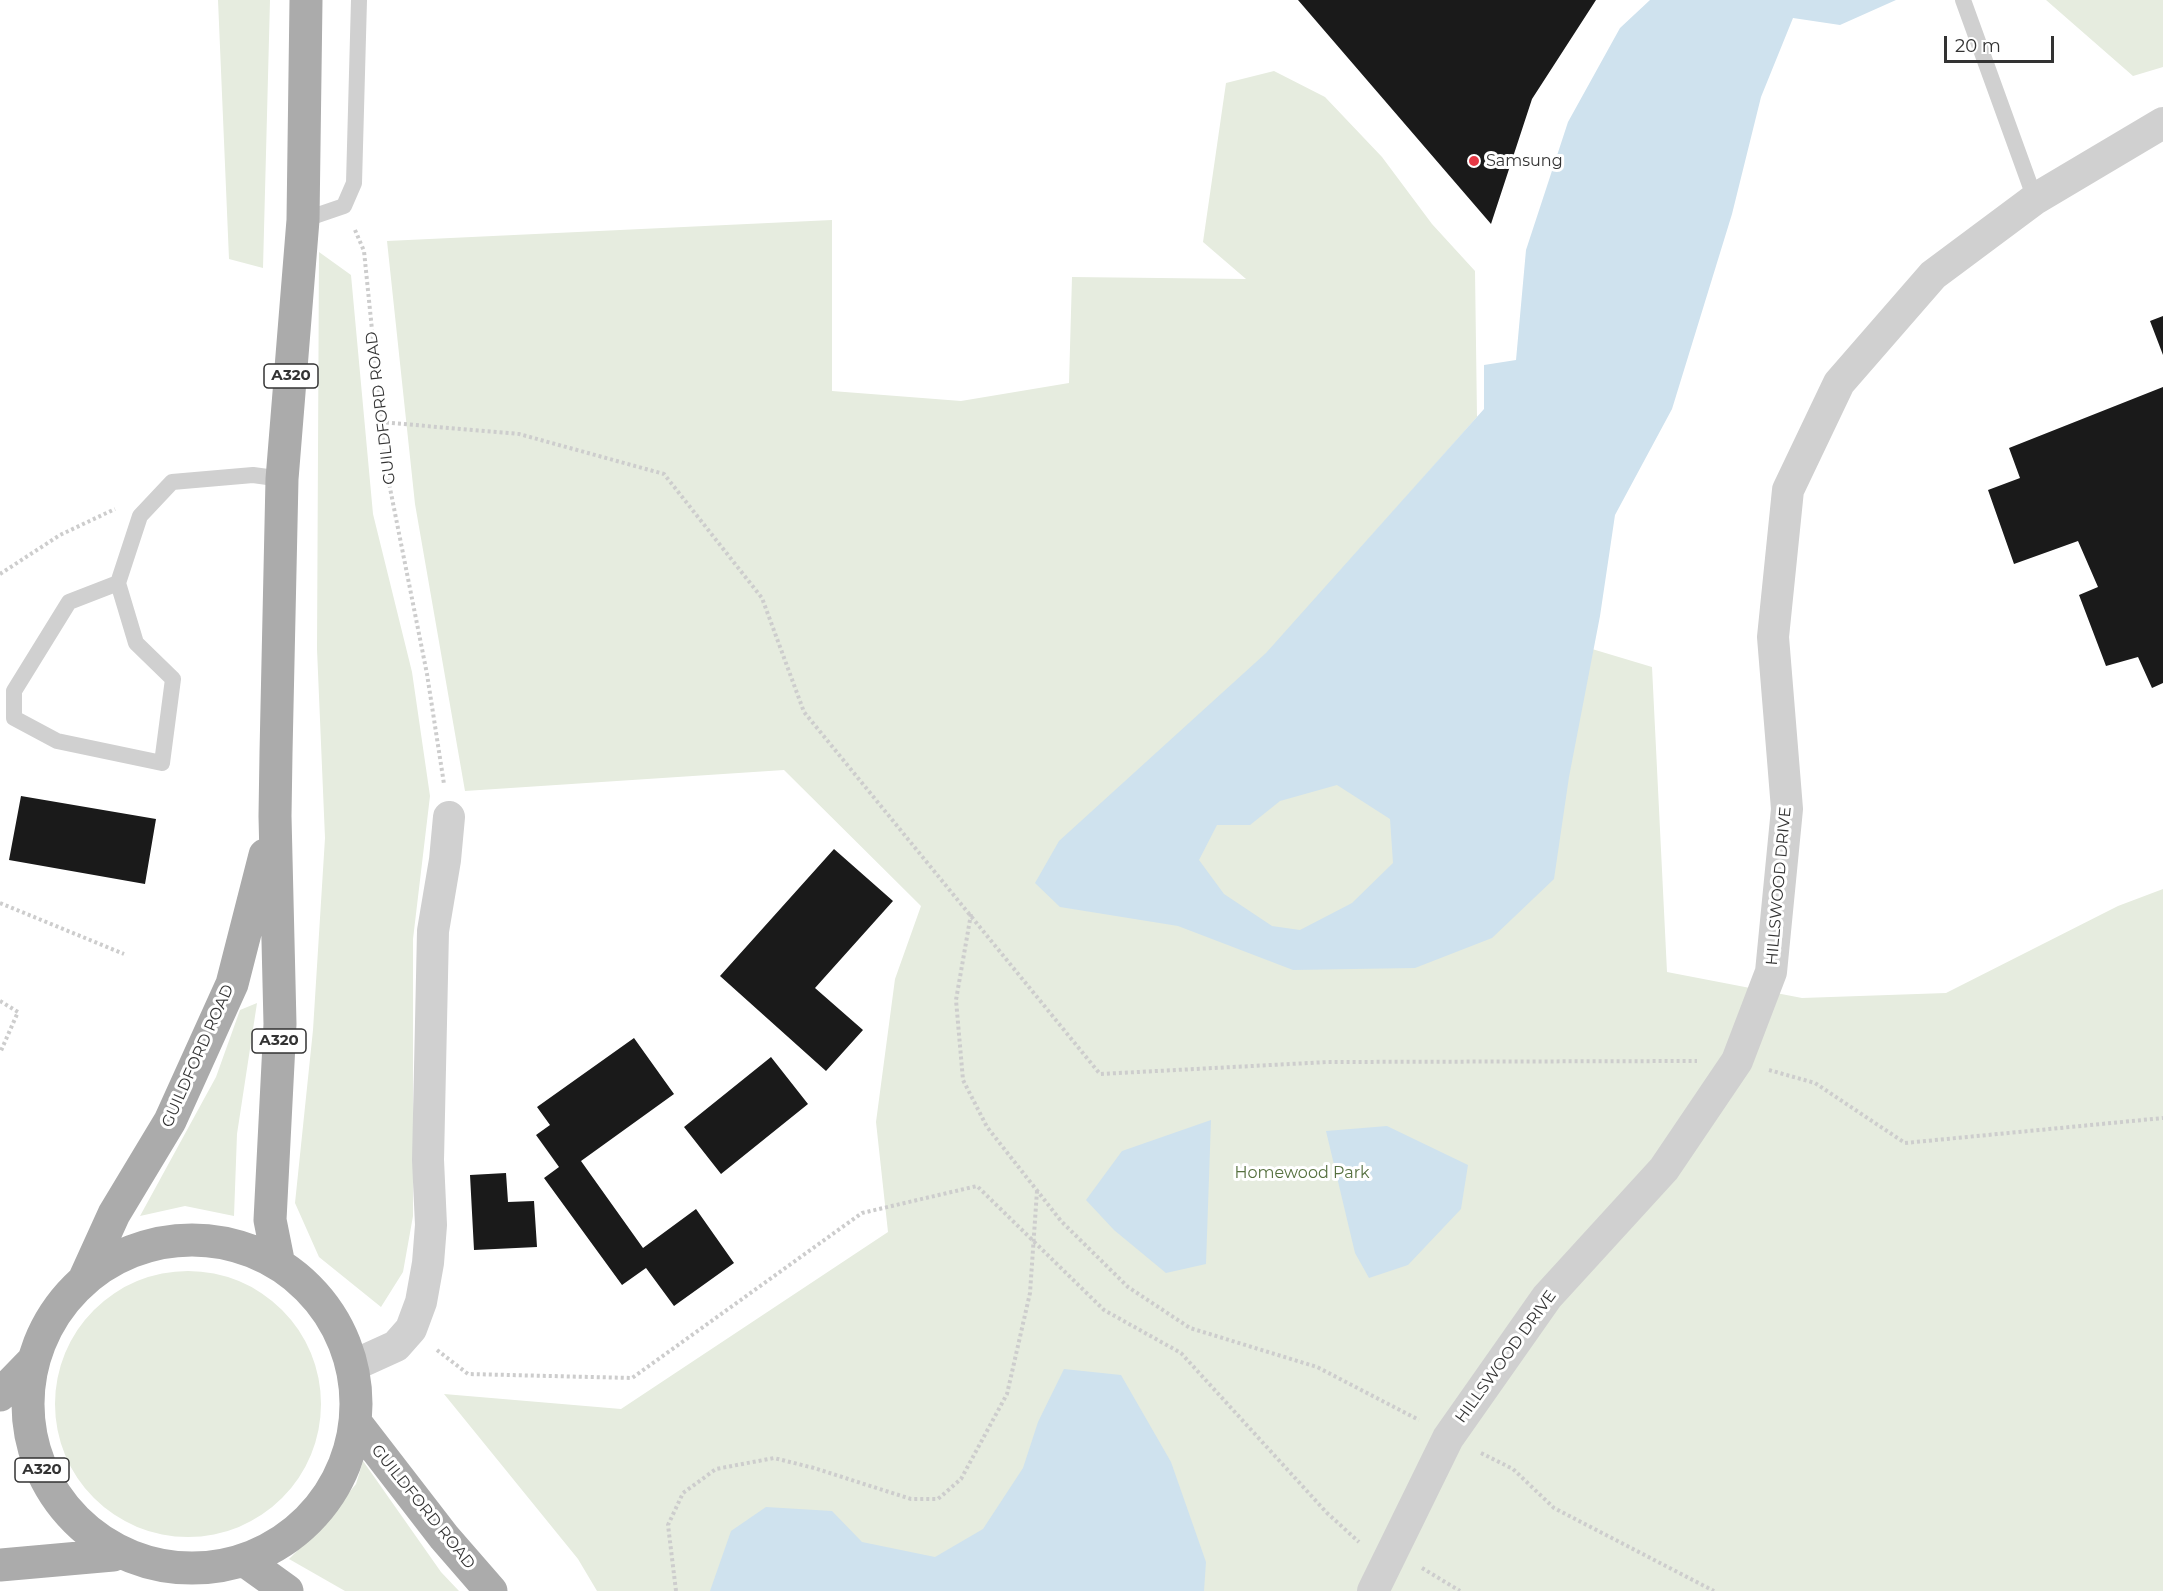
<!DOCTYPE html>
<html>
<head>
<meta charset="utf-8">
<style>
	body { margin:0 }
	#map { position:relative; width:2163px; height:1591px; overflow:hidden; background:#fff; font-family:Montserrat,sans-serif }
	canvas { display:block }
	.scale { position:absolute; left:1944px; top:36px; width:110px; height:27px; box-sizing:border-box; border:3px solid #333; border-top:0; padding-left:8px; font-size:18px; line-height:21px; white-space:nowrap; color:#333; -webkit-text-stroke:4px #fff; paint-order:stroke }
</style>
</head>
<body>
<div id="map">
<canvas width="2163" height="1591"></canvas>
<div class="scale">20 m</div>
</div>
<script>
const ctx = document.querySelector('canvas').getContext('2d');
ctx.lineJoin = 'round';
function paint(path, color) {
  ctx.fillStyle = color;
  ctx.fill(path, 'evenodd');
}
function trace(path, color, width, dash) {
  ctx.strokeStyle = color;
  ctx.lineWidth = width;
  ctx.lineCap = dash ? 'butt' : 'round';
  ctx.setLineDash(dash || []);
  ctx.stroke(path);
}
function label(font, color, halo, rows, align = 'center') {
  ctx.font = font + ' Montserrat,sans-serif';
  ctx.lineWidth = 6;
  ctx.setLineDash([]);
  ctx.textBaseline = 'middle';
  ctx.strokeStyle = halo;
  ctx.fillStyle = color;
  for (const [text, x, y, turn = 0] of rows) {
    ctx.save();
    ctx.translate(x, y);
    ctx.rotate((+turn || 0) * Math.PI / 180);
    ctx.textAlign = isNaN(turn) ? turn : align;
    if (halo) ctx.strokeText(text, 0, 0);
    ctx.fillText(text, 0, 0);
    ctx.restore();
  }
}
paint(new Path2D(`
	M218,0h52l-7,268 -34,-9z
	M2046,0h117v67l-30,9z
	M1274,71l51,26 57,60 50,67 43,47 2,146 -138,156 313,94 15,305 135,26 144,-5 172,-87 45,-17v702h-1566l-19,-32 -134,-165 177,15 267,-177 -12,-110 19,-143 26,-73 -137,-136 -319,21 -50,-287 -28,-263 445,-21v171l129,10 108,-18 3,-106 174,2 -43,-37 23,-159z
	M319,252l32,23 22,239 39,158 18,124 -17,143v277l-10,56 -22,35 -62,-50 -24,-54 18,-173 12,-192 -8,-189z
	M257,1003l-20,131 -3,82 -49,-10 -45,10 76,-139 24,-67z
	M55 1404a133 133 0 1 1 266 0a133 133 0 1 1-266 0Z
	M363,1461l78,111 18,19h-114l-56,-32 31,-31 36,-44z`), '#e6ecdf');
paint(new Path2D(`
	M1650,0h246l-56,25 -47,-7 -32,79 -29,117 -60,195 -57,106 -15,101 -31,161 -15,102 -62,59 -77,30 -122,2 -115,-44 -118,-19 -25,-24 24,-42 207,-188 218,-244v-44l32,-5 10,-110 42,-128 52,-94zM1337,785l53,34 3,44 -41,40 -52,27 -28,-4 -48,-32 -25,-34 18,-35h33l30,-24z
	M1211,1120l-5,144 -40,9 -52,-43 -28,-30 36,-49z
	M1387,1126l81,39 -7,44 -53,56 -39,13 -14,-25 -29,-122z
	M1064,1369l57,6 50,87 35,100 -2,29h-494l21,-60 35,-24 66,4 30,31 73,15 48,-28 40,-61 15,-46z`), '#cfe2ee');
paint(new Path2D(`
	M1298,0h298l-64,99 -41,125z
	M2163,316v39l-13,-34z
	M2163,387v296l-11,5 -14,-31 -32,9 -27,-71 19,-8 -20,-46 -64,23 -26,-74 32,-12 -11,-30z
	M21,796l135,23 -11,65 -136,-24z
	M834,849l59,52 -78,87 48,42 -37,41 -106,-95z
	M634,1038l40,56 -93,67 62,87 53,-39 38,54 -60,43 -28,-38 -24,17 -78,-107 15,-11 -23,-32 14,-10 -13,-18z
	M771,1057l37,47 -87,70 -37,-47z
	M506,1173l2,29 26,-1 3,46 -63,3 -4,-75z`), '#1a1a1a');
trace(new Path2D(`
	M355,230l9,21 22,217 41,206 17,110
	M380,422l139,12 145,40 98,124 42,114 296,362 228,-12 369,-1
	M0,574l60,-39 55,-26
	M0,903l124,51
	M971,914l-15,86 7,80 24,47 74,94 67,66 62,41 127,39 102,53
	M0,1001l18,11 -18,41
	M1769,1070l46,13 90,60 258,-25
	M437,1350l31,24 164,4 230,-165 115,-27 127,124 77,43 146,160 32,29
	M1481,1453l32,16 41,39 160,83
	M1422,1568l38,23
	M676,1591l-8,-66 15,-32 33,-24 58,-11 40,10 97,31h27l23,-20 46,-85 23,-101 7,-102`), '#cdcdcd', 4, [3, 3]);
trace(new Path2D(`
	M1963,0l72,199
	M303,220l41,-14 10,-23 5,-183
	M118,583l-49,19 -55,89v27l43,23 105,22 11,-84 -37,-36 -18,-60 22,-67 32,-34 81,-7 29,4`), '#d0d0d0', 16);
trace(new Path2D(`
	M352,1366l44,-20 15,-17 10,-27 7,-39 3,-38 -3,-65 5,-229 12,-71 4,-43
	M1373,1591l75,-153 99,-141 117,-128 73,-108 34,-89 16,-163 -14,-172 15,-147 51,-107 94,-108 102,-76 128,-76`), '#d0d0d0', 32);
trace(new Path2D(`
	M28 1404a164 164 0 1 1 328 0a164 164 0 1 1-328 0Z
	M279,1265l-9,-45 10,-196 -5,-208 1,-63 6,-274 21,-259 3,-220
	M84,1280l30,-66 56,-93 62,-137 33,-129
	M0,1395l33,-34
	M356,1423l88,114 47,54
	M244,1560l43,31
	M0,1565l113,-10`), '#ababab', 33);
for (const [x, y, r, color] of [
	[1474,161,6,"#e63946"]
]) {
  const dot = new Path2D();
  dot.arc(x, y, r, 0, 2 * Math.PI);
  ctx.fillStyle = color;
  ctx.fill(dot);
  trace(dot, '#fff', 2);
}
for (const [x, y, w] of [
	[291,376,54],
	[279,1041,54],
	[42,1470,54]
]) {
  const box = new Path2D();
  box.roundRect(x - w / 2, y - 12, w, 24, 4.5);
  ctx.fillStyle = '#fff';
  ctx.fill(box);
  trace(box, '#333', 1.5);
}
label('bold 15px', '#333', null, [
	["A320",291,376],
	["A320",279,1041],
	["A320",42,1470]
]);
label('16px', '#333', '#fff', [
	["Samsung",1486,161]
], 'left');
label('16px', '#333', '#fff', [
	["GUILDFORD ROAD",381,408,-97],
	["HILLSWOOD DRIVE",1779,886,-85],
	["GUILDFORD ROAD",198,1056,-66],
	["HILLSWOOD DRIVE",1506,1357,-54],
	["GUILDFORD ROAD",423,1507,51]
]);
label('16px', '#56703f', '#fff', [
	["Homewood Park",1302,1173]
]);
</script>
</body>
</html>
